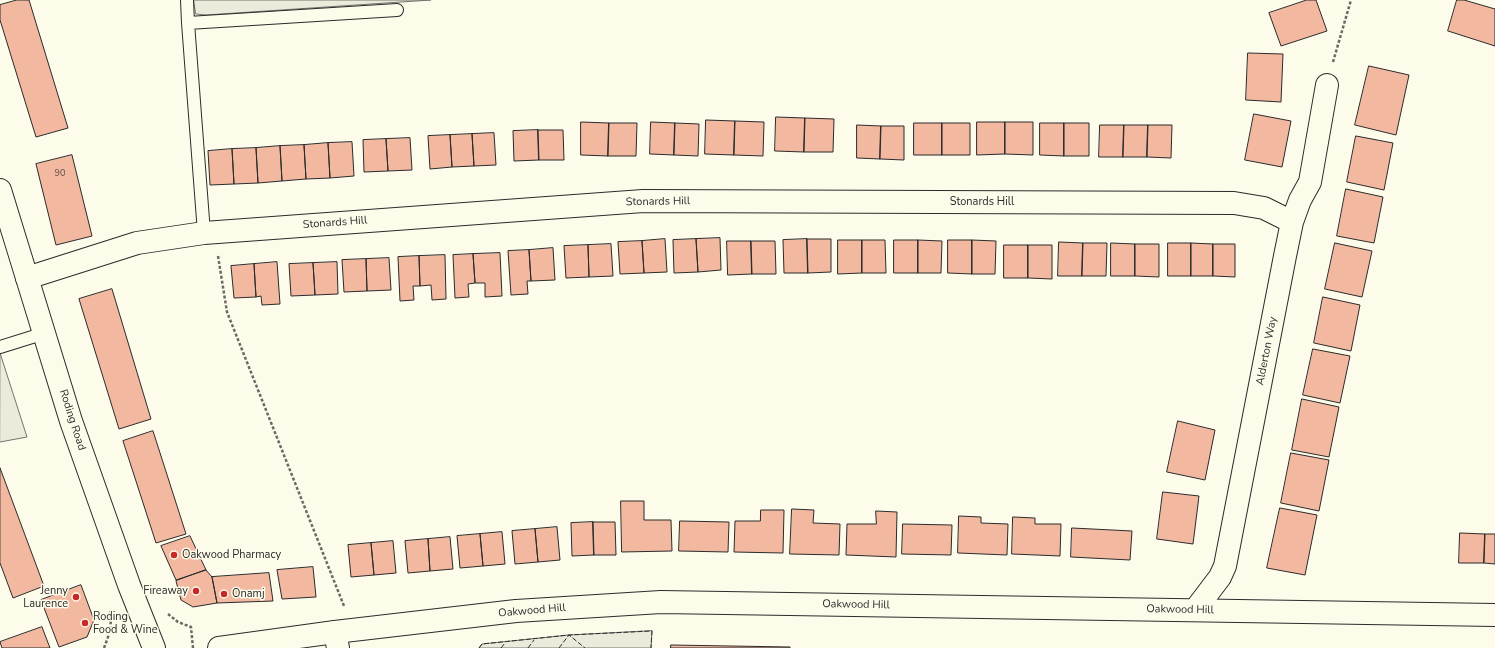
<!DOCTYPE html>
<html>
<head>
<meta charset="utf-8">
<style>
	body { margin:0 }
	canvas { display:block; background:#fdfbea }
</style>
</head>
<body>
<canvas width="1495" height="648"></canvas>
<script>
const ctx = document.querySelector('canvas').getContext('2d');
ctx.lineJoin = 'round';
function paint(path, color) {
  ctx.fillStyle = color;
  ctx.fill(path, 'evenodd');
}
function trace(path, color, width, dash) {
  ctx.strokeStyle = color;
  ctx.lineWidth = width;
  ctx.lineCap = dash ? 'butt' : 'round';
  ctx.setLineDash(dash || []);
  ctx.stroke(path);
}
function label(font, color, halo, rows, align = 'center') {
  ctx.font = font + ' "Nunito Sans",sans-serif';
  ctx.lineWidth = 3;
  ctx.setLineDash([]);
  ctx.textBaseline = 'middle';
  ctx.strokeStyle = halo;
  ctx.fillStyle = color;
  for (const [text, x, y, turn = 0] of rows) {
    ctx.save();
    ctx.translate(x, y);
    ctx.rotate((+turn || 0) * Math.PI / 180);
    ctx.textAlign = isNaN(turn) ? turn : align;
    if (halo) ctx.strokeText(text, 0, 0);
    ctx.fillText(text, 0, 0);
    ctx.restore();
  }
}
const green = new Path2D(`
	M194,0h237l-225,15 -10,-1z
	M0,353l27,84 -27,5z
	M652,631l-1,17h-172l3,-4 87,-9z`);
paint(green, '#ecebdb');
trace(green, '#74746e', 1);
const building = new Path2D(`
	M17,0h12l39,128 -32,9 -36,-117v-15z
	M1307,0h9l11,31 -46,15 -12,-33z
	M1457,0h7l31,9v37l-47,-15z
	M1248,53l35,1 -2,48 -35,-2z
	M1369,66l40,9 -13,60 -41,-10z
	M1254,114l37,7 -9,46 -37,-7z
	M776,117l29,1 -1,34 -29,-1z
	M805,118l29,1 -1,33h-29z
	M706,120l29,1 -1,34 -29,-1z
	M735,121l29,1 -1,34 -29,-1z
	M581,122l28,1 -1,33 -27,-1z
	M651,122l24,1 -1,32 -24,-1z
	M977,122h28v32l-28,1z
	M1005,122h28v33l-28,-1z
	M609,123h28l-1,33h-28z
	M675,123l24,1 -1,32 -24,-1z
	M914,123h28v32h-28z
	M942,123h28v32h-28z
	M1040,123h24v33l-24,-1z
	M1064,123h25v33h-25z
	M857,125l24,1 -1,33 -23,-1z
	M1100,125h24l-1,32h-24z
	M1124,125h24l-1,32h-24z
	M1148,125h24l-1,33 -24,-1z
	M881,126h23v34l-24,-1z
	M538,130h25l1,30h-25z
	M538,130l1,30 -25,1 -1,-30z
	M494,133l2,32 -22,1 -2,-32z
	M472,134l2,32 -22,1 -2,-32z
	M450,135l2,32 -22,2 -2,-33z
	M1356,136l37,7 -9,47 -37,-8z
	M410,138l2,32 -24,1 -2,-32z
	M386,139l2,32 -24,1 -1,-32z
	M352,142l2,34 -24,2 -2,-35z
	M328,143l2,35 -24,1 -2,-34z
	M304,145l2,34 -24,2 -2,-35z
	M280,146l2,35 -24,2 -2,-35z
	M256,148l2,35 -24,1 -2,-35z
	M232,149l2,35 -24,1 -2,-34z
	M72,155l20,81 -36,9 -20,-81z
	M1346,189l37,8 -9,46 -37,-7z
	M720,238l1,32 -23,2 -2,-33z
	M665,239l2,33 -23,1 -2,-32z
	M696,239l2,33 -24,1 -1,-33z
	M807,239h24v33l-23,1z
	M807,239l1,34h-24l-1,-33z
	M838,240h24v33l-24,1z
	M862,240h23l1,33h-24z
	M894,240h24v33h-24z
	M918,240l24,1 -1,32h-23z
	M948,240h24v34l-24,-1z
	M972,240l24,1 -1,33h-23z
	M642,241l2,32 -24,1 -2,-32z
	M727,241h24l1,33 -24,1z
	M751,241h24l1,33h-24z
	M1059,242l24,1 -1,33h-24z
	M1083,243h24l-1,33h-24z
	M1111,243l24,1v32h-24z
	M1168,243h23v33h-23z
	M1191,243l22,1v32h-22z
	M1335,243l37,8 -10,46 -37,-8z
	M611,244l2,32 -24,1 -1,-32z
	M1135,244h24v33l-24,-1z
	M1213,244h22v33l-22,-1z
	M588,245l1,32 -23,1 -2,-32z
	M1004,245h24v33h-24z
	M1028,245h24v34l-24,-1z
	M553,248l2,32 -24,1 -2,-31z
	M529,250l2,31h-4l1,13 -17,1 -3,-44z
	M500,253l2,43 -17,1v-14h-10l-2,-29z
	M473,254l2,29 -7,1 1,13 -14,1 -2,-43z
	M445,255l1,44 -14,1 -1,-15 -11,1 -1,-30z
	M419,256l1,30h-7l1,14 -14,1 -2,-44z
	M389,258l2,32 -24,1 -1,-32z
	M366,259l1,32 -23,1 -2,-32z
	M277,262l3,42 -18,1 -1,-9 -5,1 -2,-33z
	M337,262l1,32 -23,1 -2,-32z
	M313,263l2,32 -24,1 -2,-32z
	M254,264l2,33 -22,1 -3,-32z
	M112,289l39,130 -32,10 -40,-130z
	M1323,297l37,8 -9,46 -37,-8z
	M1313,349l37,7 -10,47 -37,-8z
	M1302,399l37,8 -10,50 -37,-7z
	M1178,421l37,9 -10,50 -38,-8z
	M153,431l33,103 -30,9 -33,-102z
	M1291,453l38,7 -10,51 -38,-8z
	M0,468l44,118 -31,12 -13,-35z
	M1163,492l36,4 -6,48 -36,-5z
	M621,501h23v19h27l1,31 -50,1z
	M1280,508l37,7 -12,60 -38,-7z
	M792,509l22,1 -1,13 27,1 -1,31 -49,-1z
	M761,510h23l-1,43 -49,-1 1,-31h25z
	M876,511l21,1 -1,45 -50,-2 1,-31h29z
	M959,516l22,1v6l27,1 -1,31 -49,-2z
	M1013,517l22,1v6h26l-1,32 -48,-2z
	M680,521l49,1 -1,30 -49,-1z
	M593,522h22l1,33h-22z
	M593,522l1,33 -22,1 -1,-33z
	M903,524l49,1 -1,30 -49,-1z
	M557,527l3,33 -22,2 -3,-33z
	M1072,528l60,3 -2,29 -59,-3z
	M535,529l3,33 -23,2 -3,-33z
	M502,532l3,32 -22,2 -3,-32z
	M1460,533l25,1 -1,29h-25z
	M480,534l3,32 -23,2 -3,-32z
	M1485,534h10v30l-11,-1z
	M190,536l16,34 -30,10 -15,-34z
	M450,537l3,32 -23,2 -2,-32z
	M428,539l2,32 -22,2 -3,-32z
	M393,541l3,32 -22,2 -3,-32z
	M371,543l3,32 -23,2 -3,-32z
	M313,567l3,30 -34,2 -5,-29z
	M206,570l6,7 5,26 -24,4 -12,-7 -5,-19z
	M269,573l4,28 -56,2 -5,-26z
	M81,585l13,35 -7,17 -28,10 -18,-47z
	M42,627l8,21h-48l-2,-6z
	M671,645l119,2v1h-119z`);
paint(building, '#f2b8a0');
trace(building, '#2b2b2b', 1);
const lane = new Path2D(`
	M187,0l1,23 16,210
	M188,23l209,-13
	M0,347l45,-14`);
const street = new Path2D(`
	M27,278l110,-35 67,-10 439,-32 591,2 30,5 28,14
	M1195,610l25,-33 5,-11 60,-310 7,-34 8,-22 10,-18 17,-97
	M335,632l3,16`);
const secondary = new Path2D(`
	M0,190l71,231 58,164 25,63
	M219,648l116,-16 181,-21 145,-9 834,13`);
trace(lane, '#2b2b2b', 14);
trace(street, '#2b2b2b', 24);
trace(secondary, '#2b2b2b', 24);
trace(new Path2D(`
	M1333,62l18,-62
	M218,256l9,56 117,294
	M168,614l10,8 13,5 2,21
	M104,648l7,-19 -1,-17 4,-1`), '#6a6964', 2.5, [3, 2]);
trace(lane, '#fdfbea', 12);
trace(street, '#fdfbea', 22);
trace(secondary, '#fdfbea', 22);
trace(new Path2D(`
	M479,648l3,-4 87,-9 83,-4 -1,17
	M501,648l4,-5
	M528,648l6,-8
	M559,648l10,-13 16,13`), '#2b2b2b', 1, [5, 2]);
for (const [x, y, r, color] of [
	[174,555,4,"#c62828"],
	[196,591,4,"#c62828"],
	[224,594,4,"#c62828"],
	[76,597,4,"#c62828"],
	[85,623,4,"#c62828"]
]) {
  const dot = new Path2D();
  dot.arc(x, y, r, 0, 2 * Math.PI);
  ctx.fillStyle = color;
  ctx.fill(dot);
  trace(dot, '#fdfbea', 1.5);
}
label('9px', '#5d4e48', null, [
	["90",60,174]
]);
label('11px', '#2b2b2b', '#fdfbea', [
	["Stonards Hill",658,202,-1],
	["Stonards Hill",982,202],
	["Stonards Hill",335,223,-4],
	["Alderton Way",1267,351,-79],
	["Roding Road",72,420,72],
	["Oakwood Hill",856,605,1],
	["Oakwood Hill",1180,610,1],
	["Oakwood Hill",532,611,-5]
]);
label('11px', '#2b2b2b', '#fdfbea', [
	["Oakwood Pharmacy",182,555],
	["Jenny",68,591,"right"],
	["Laurence",68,604,"right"],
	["Fireaway",188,591,"right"],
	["Onamj",232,594],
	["Roding",93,617],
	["Food & Wine",93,630]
], 'left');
</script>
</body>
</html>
